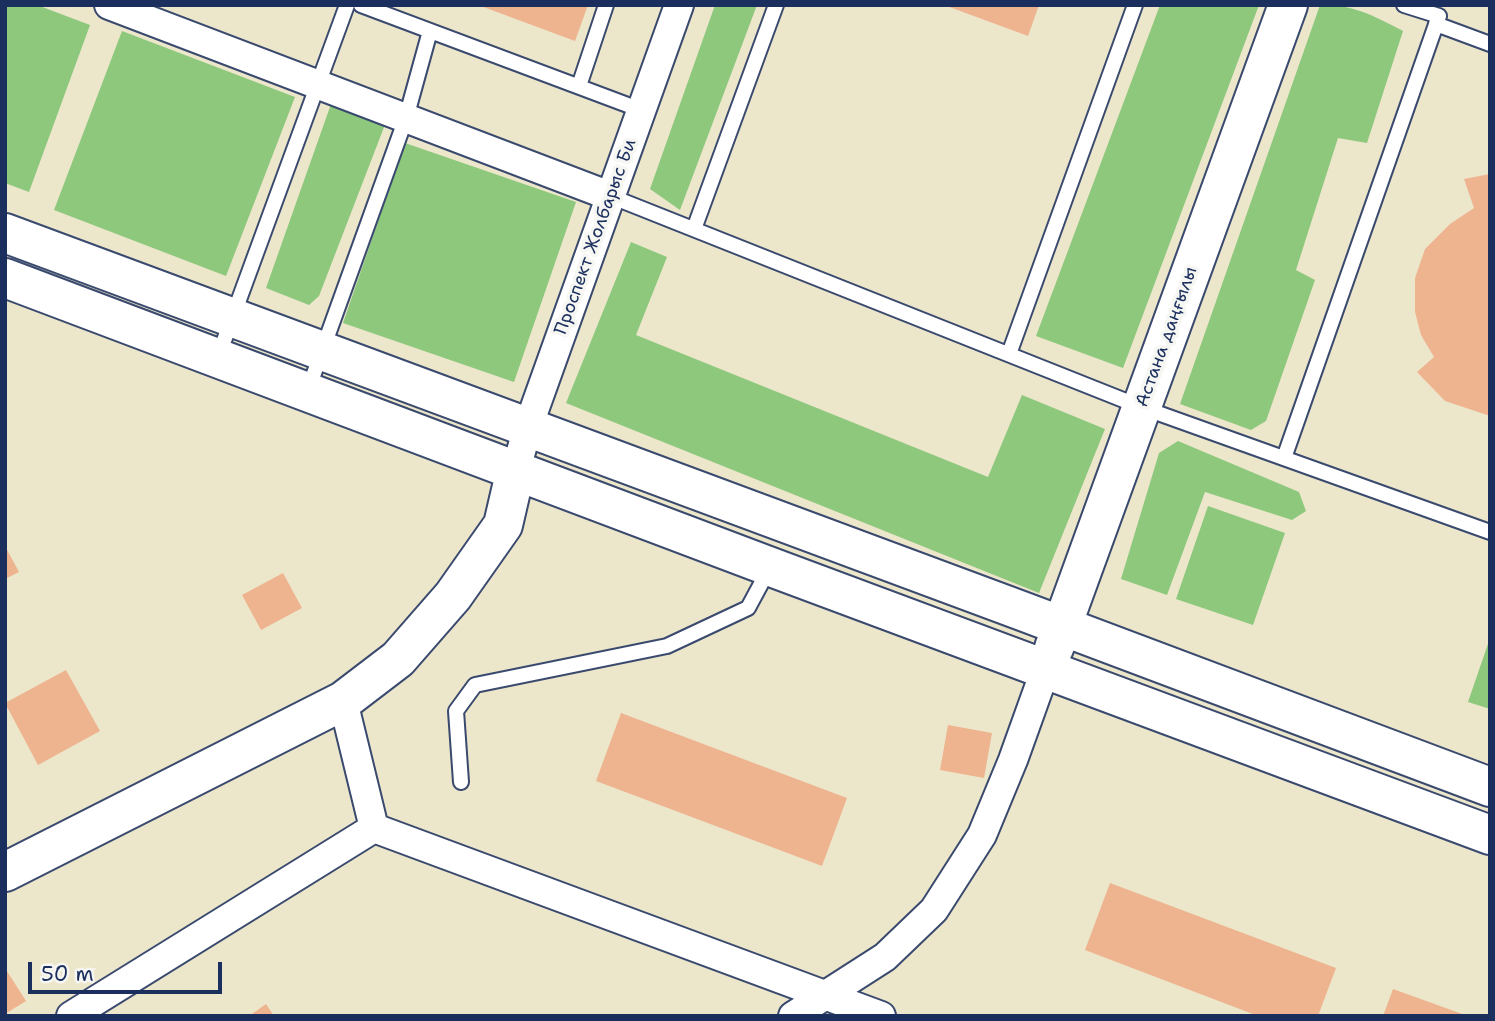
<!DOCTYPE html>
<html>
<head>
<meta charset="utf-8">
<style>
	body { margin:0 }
	#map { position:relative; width:1495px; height:1021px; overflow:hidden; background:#ece6cb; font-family:"Shantell Sans",sans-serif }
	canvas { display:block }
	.frame { position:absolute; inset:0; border:7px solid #1b2f5e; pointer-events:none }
	.scale { position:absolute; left:28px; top:962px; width:194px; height:32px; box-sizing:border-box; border:4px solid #1b2f5e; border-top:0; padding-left:9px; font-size:21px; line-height:24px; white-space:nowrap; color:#1b2f5e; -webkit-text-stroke:5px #f6f6f2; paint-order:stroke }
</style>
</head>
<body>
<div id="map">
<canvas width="1495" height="1021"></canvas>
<div class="frame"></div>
<div class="scale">50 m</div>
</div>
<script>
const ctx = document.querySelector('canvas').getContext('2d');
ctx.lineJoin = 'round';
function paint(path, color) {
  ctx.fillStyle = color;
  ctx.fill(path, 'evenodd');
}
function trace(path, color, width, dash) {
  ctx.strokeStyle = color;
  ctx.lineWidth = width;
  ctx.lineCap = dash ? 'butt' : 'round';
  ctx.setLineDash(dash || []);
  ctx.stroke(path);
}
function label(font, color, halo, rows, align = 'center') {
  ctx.font = font + ' "Shantell Sans",sans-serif';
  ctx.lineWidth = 7;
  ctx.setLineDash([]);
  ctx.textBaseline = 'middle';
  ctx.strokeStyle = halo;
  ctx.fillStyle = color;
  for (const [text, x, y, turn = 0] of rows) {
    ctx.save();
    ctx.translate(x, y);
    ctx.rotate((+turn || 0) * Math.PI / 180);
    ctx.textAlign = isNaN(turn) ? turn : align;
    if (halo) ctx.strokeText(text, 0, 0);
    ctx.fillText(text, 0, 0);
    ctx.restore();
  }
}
paint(new Path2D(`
	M5,5h32l53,20 -61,167 -24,-9z
	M715,5h42l-77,205 -30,-21z
	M1160,5h99l-136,363 -87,-32z
	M1320,5c35,0 52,10 83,26l-36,112 -29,-5 -42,132 19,10 -49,141 -15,9 -71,-26z
	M122,31l173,66 -69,179 -172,-66z
	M331,104l55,18 -67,174 -10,9 -43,-17z
	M405,143l171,59 -62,180 -171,-59z
	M631,242l36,15 -31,78 352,142 34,-82 83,34 -66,164 -473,-190z
	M1178,441l121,51 7,19 -14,9 -87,-28 -38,103 -46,-16 38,-126z
	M1208,506l77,27 -32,92 -77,-26z
	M1490,638v71l-22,-7z`), '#8dc87d');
paint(new Path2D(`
	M478,5h110l-13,36z
	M944,5h95l-11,31z
	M1490,174v242l-45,-15 -28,-29 17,-15 -13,-22 -6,-23v-34l10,-29 25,-25 24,-16 -10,-29z
	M5,546l14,26 -14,7z
	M283,573l19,35 -41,22 -19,-35z
	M66,670l34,61 -62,34 -33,-62z
	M621,713l226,85 -25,68 -226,-85z
	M948,725l44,8 -8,45 -44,-8z
	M1110,883l226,85 -18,48h-60l-173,-66z
	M5,968l21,33 -21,13z
	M1393,989l72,26v1h-82z
	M266,1004l8,12h-25z`), '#eeb48f');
const lane = new Path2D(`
	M361,5l280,105
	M1436,24l54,20
	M579,86l27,-81
	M610,196l531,211 349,125
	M694,229l82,-224
	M1009,354l126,-349
	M218,357l129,-352
	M308,390l98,-272 24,-87
	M1284,458l155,-442 -35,-11
	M461,782l-5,-71 19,-26 192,-39 81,-38 21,-39`);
const street = new Path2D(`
	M109,5l501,191
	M516,469l12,-42 151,-422
	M374,828l507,188
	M71,1016l303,-188 -31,-127
	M793,1016l92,-59 49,-47 48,-75 31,-75 33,-92`);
const secondary = new Path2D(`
	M5,233l1017,378 468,176
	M5,278l766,289 719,268
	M1054,648l234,-643
	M5,872l338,-171 55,-42 55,-63 50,-71 13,-56`);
trace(lane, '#3a4a6e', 18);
trace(street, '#3a4a6e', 32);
trace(secondary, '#3a4a6e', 42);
trace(lane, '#fff', 14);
trace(street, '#fff', 28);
trace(secondary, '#fff', 38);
label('18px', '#1b2f5e', '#f6f6f2', [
	["Проспект Жолбарыс Би",596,237,-70],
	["Астана даңғылы",1167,337,-70]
]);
</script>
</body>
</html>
